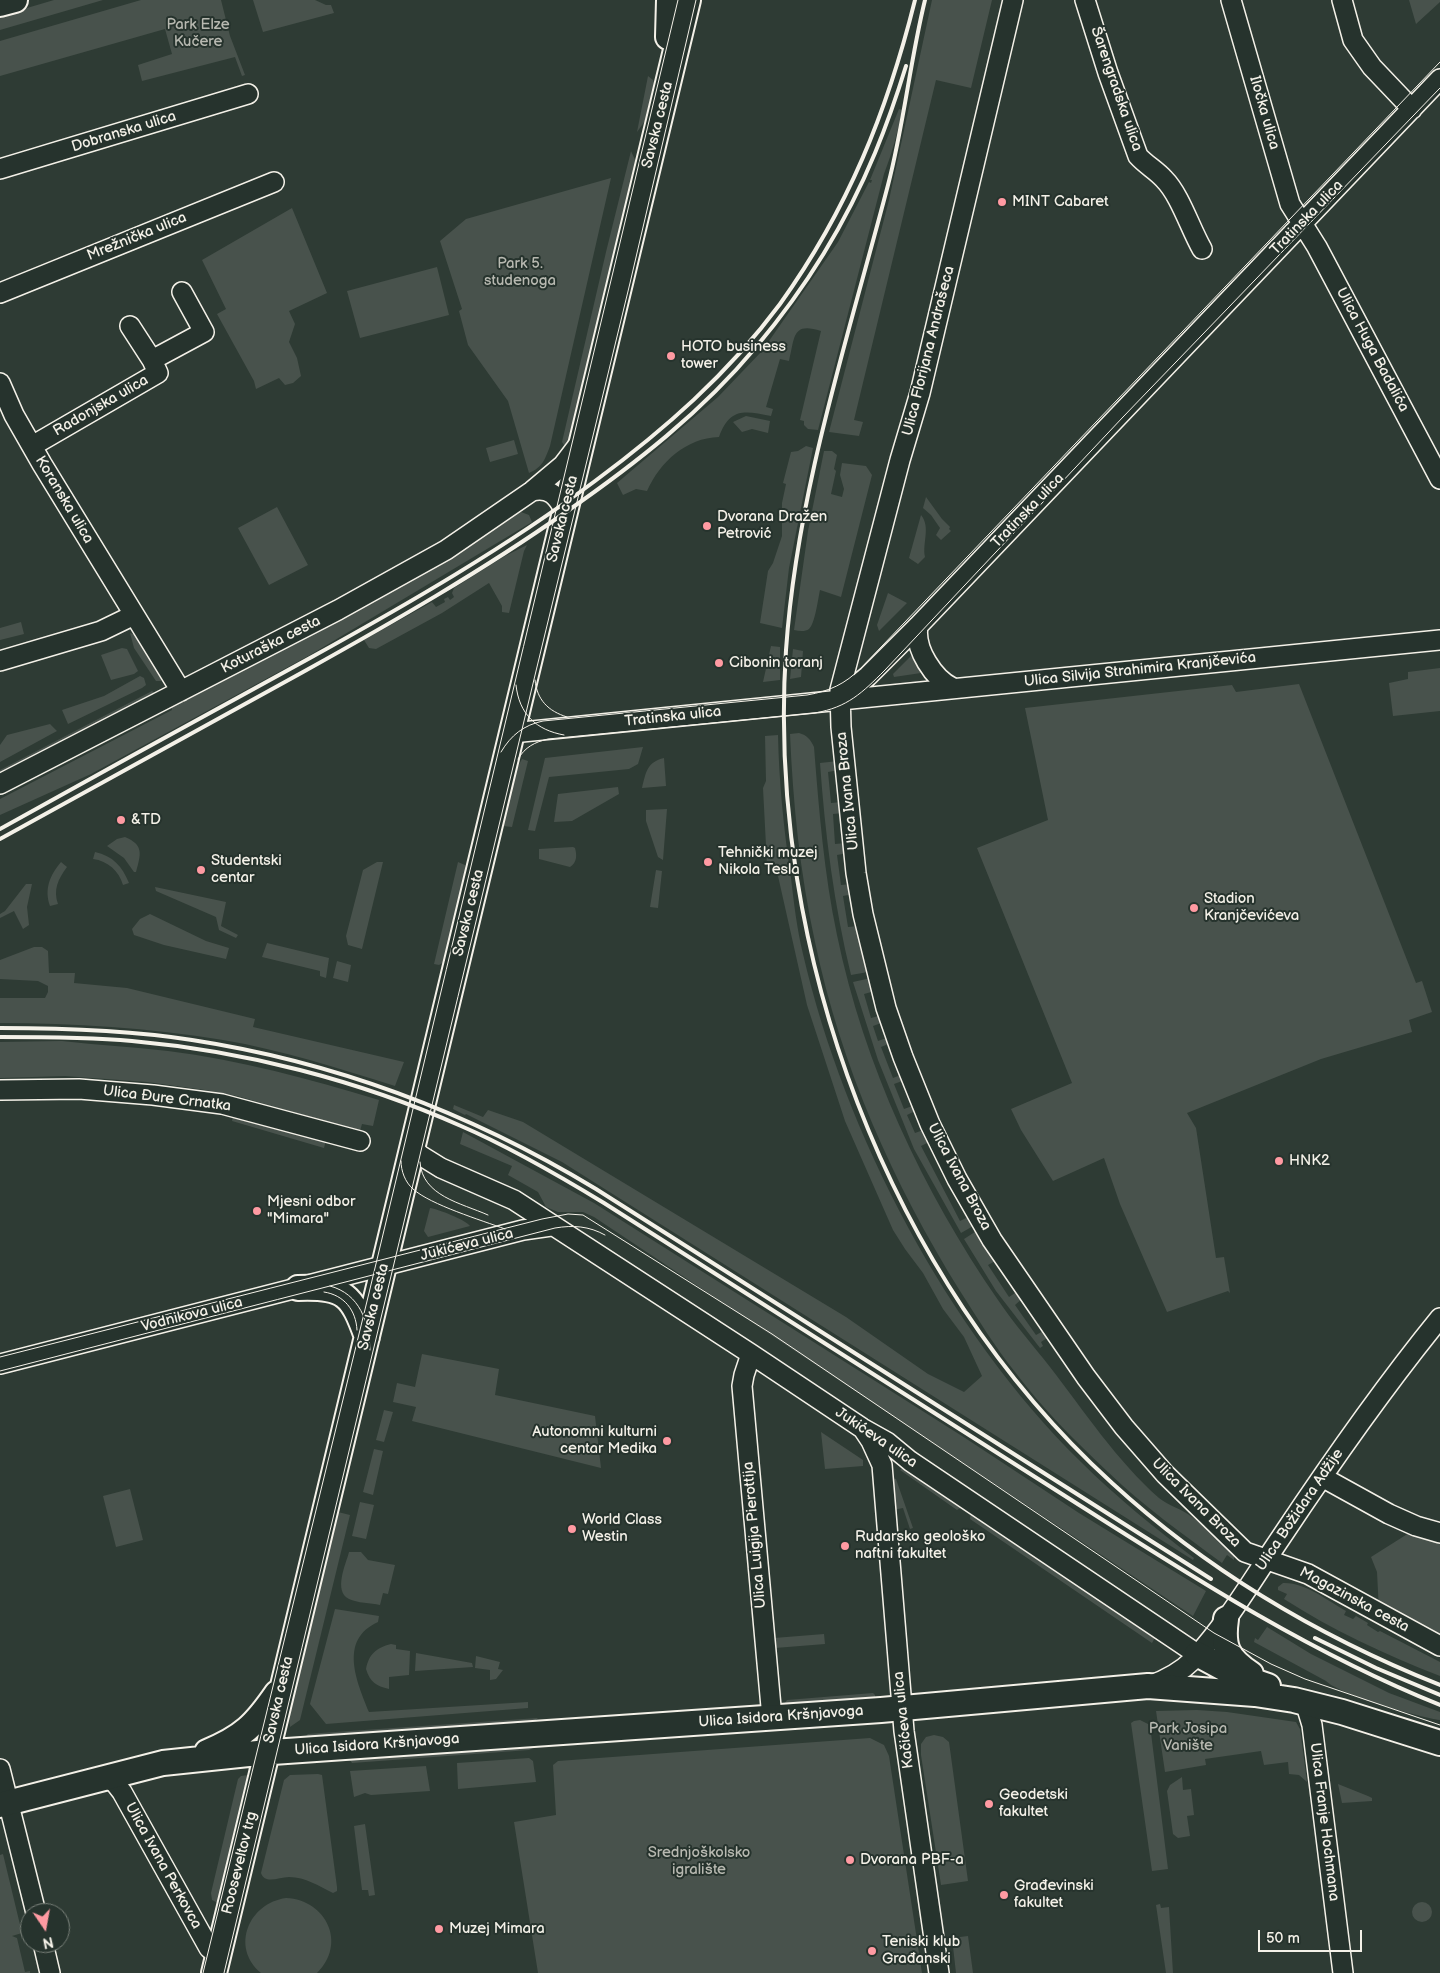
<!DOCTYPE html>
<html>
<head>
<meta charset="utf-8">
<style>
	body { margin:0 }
	#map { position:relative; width:1440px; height:1973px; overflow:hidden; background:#2e3b34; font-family:"Balsamiq Sans",sans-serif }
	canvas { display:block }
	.north { position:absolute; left:20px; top:1903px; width:50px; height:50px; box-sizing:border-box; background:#26332d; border:1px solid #787f78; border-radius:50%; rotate:168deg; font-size:14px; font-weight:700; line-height:20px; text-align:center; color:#f4f1e8 }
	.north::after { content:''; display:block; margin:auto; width:18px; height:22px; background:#ff9aa2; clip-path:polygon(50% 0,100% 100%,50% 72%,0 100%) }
	.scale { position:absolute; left:1258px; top:1930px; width:104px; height:22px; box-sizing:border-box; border:2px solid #f4f1e8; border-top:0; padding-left:6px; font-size:15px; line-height:18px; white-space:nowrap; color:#f4f1e8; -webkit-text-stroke:4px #26332d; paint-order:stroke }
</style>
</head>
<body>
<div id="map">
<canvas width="1440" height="1973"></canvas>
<div class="north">N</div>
<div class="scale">50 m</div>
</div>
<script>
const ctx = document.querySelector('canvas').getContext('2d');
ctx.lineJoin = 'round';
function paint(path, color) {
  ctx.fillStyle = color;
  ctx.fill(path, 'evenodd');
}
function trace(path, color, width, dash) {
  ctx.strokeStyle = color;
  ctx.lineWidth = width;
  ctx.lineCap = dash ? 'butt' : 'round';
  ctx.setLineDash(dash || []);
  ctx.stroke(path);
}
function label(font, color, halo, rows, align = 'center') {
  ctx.font = font + ' "Balsamiq Sans",sans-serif';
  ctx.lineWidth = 4;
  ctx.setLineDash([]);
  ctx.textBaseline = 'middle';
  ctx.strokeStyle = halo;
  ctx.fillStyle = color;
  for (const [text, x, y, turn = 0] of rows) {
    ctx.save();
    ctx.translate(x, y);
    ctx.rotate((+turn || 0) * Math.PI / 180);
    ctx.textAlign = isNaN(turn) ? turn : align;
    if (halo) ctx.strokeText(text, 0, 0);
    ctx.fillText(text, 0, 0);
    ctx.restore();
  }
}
paint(new Path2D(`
	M54,0h49l-103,30v-14z
	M141,0h80l9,36 15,39 -3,1 -7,-19 -93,24 -4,-16 34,-11 -7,-25 -165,47v-35z
	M253,0h62l11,5h5l3,8 -71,19z
	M932,0h60l-21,88 -35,-8 -82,340 9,2 -4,14 -30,-4 60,-232z
	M1409,0h31v2l-24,22z
	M648,76l5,4 1,3 -9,38 -8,11z
	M899,109l3,1c-4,22 -10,43 -18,64l-66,256 -10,-1 -4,-4v-4l-4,-1 21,-89c-29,-9 -26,6 -32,30l-9,-2 -14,48 7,2 -2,7c-26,-5 -41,-9 -52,21 -33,1 -59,25 -72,54l-11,-2 -13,6 -6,-12 101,-86 44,-46 76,-109 31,-60 2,1 1,-3h-2z
	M631,151l5,11 -69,285 -3,-2 -2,-3 44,-190z
	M611,178l-61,268c-5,13 -7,21 -21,27l-21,-72 -40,-56 -9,-34 3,-2 -22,-68 26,-22z
	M292,208l35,85 -38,18 6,13 -6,18 8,16 4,18 -8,7 -8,2 -6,-7 -23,11 -2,-8 -37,-67 9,-5 -24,-49z
	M437,267l12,48 -89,23 -13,-47z
	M746,416l24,5 -2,12 -16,-4 -10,3 -9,-10z
	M514,440l4,14 -28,8 -4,-14z
	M806,446l7,2 -24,120 -7,60 -22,-5 8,-52 5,-8 9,-27v-33l4,-19 -3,-1 8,-31 7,-1z
	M824,451h8l5,4 -3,14 2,2 -5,23 11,3 2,-8 -4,-14 2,-12 24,3 6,9 -31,122 -21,-7c-2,9 -5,34 -11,39 -4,3 -10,2 -15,1l14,-99z
	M926,497l16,22 8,8 -1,2 2,2 -10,9 -5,-5 4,-7 -9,-13 -8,-7z
	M277,507l31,58 -39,20 -31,-57z
	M521,512l8,3 3,7 -222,133 -219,119 -91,41v-16l172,-89 -2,-7 342,-189z
	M921,515c10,12 1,28 4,42l-7,7 -9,-6z
	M527,545l-3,6 -15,62 -7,-1v-6l-13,-23 -47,30 -66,36 -7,-1 -5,-8 68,-38 4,5 9,-5 -1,-3 4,-2 2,3 4,-3 -2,-4 2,-5 51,-32z
	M888,593l19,10 -28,28 -2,-6z
	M21,622l3,12 -24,6v-12z
	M130,633l9,3 24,38 -2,7h-5l-22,-33z
	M771,646l9,1v33l-17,2z
	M122,648l5,1 11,22 -4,3 -23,6 -10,-25z
	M793,649l10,2 -2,26 -11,2z
	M913,654l8,19 -27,4 -1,-3z
	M1440,668v43l-47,5 -4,-33 19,-4v-7z
	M140,676l4,2 2,7 -4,3 -74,36 -6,-14 42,-14z
	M1299,684l117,299 6,-2 10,31 -23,8 3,12 -91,27 -134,54 9,15 20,130 8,-1 6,36 -2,-2 -61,21 -47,-108 -16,-46 -51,23 -32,-51 -10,-21 61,-26 -95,-235 71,-28 -23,-112 207,-23 4,7z
	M152,691l4,3 -156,81v-5z
	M50,724l7,7 -57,31v-17l7,-10z
	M799,733c8,2 12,7 15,14 5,63 10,127 23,188 27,131 86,256 161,365 16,24 35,45 52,67 34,44 67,94 109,131 10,8 23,11 33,19 15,11 28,25 42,38v5l-7,-5 -5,8c-39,-29 -79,-57 -114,-91 -33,-31 -66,-64 -93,-100 -20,-25 -37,-53 -55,-81 -67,-108 -119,-224 -145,-349 -15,-69 -22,-138 -25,-208z
	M778,735c1,48 6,96 13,143 3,26 6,51 12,76 42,181 145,377 278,508 35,35 74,66 113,96l-1,2 -631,-398 -96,-48 -1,1 -12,-6 1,-4 29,12 5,-7 35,12 323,195 82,57 36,18 18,-16 -18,-39 -21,-28 -20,-36 -18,-24 -12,-19 -48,-109 -38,-116 -29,-129 -3,-2 -1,-8 -7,-1 -4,-77 3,-7 -1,-45z
	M643,747l-5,17 -9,5 -80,8 -14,54 -7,-1 17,-72z
	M664,758l2,28 -24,2c4,-16 5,-26 22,-30z
	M522,759l6,2 -16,66 -9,-1 13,-56z
	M838,761l1,9 -11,2 3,31 11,-1 1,11 -10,1 2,30 11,-1 2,10 -11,2 4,30 11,-1 2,10 -11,2 5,31 11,-1 9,46 -17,3c-17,-70 -26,-141 -31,-212z
	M618,787l1,7 -47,27 -18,1 4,-28z
	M667,809l-4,51 -5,-3 -12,-36v-11z
	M125,837c19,8 16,17 11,35h-2l-10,-14 -17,-12 10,-7z
	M573,847l2,1c2,7 2,15 -5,19l-31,-8v-10z
	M95,852c18,4 27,14 34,31l-6,2c-4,-14 -15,-24 -30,-26z
	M61,862l6,5c-9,12 -14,23 -9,37l-8,2c-6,-17 0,-31 11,-44z
	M377,862h6l-21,87 -14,-4 -2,-9 17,-66z
	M458,862l7,3 1,5 -22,92 -5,3 -5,-1z
	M656,870l6,1 -4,37 -8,-1z
	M26,884h6l-5,23 2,18 -6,4 -9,-18 -14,7v-4l5,-3z
	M155,887l71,15 -5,24 17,9 -2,3 -17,-8 -3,-13 -60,-26z
	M150,914l56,27 23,7 -3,11 -62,-14 -30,-10 -2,-6 8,-10z
	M267,943l62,15 -3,20 -6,-2v-5l-58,-14z
	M34,947h8l6,4 1,22h26l-1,10 53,5 128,31 -2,8 151,35 -9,24c-57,-18 -113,-36 -172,-46 -74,-12 -149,-17 -223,-17v-25h45l3,-6v-6l-10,-5 -38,-2v-19z
	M337,961l14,4 -3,17 -15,-4z
	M871,978l4,13 -11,3 7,24 11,-3 2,7 -11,4 5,15 11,-4 2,6 -10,4 12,31 10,-4 2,6 -11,4 10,25 11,-4 2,5 -10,5 8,18 11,-4 5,12 -10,5 39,75 10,-5 5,9 -14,8 -47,-84 -36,-89 -25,-78z
	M62,1041c35,4 71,6 106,10 72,9 142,28 211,49l-6,26 -11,-2 -2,7 -123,-35 -32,-6 -58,-8 -82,-6 -65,2v-36z
	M233,1115l93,25 -2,8 -92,-27z
	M463,1132l131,71 368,233 117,77 127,78 -13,25 -599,-399 -11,-5h-25l-12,-5 -8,-15 -30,-17 4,-9 -52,-22z
	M430,1208c8,1 36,12 40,18l-42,11 -4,-6z
	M978,1230l19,30 -9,5 21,32 9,-6 5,7 -8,7 21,30 9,-5 5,6 -9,6 2,4 -3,2 -44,-57 -32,-52z
	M422,1354l77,15 -4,26 100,21 6,52 -189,-47 4,-14 -23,-5 4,-19 18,4z
	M384,1410l9,2 -9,30 -8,-2z
	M821,1432l42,28v6l-38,3z
	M374,1449l9,2 -10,44 -10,-3z
	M904,1466l60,40 -7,4 -57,-40z
	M891,1478l5,1 17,49 -3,1 -7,-21 -10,2z
	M130,1489l13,51 -27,7 -13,-51z
	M360,1502l14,3 -8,34 -14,-3z
	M971,1511l185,125 -4,7 -182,-124z
	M338,1512l12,3 -50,205 -10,7 -1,-11z
	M1409,1533l31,9v99l-61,-30 -2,-39 -6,-15z
	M349,1552h12l7,8 27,5 -7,29 -5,-1 -3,12c-9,-2 -23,-2 -31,-6 -16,-8 -3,-35 0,-47z
	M1283,1583c22,-1 45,18 63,28l-2,4 9,4 3,-3 12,7 -1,2 11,7 2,-1 60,31v14c-54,-21 -108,-46 -156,-77l3,-5 -9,-4v-3z
	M335,1609l44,7 -1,6c-40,18 -21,60 -9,90l159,-10v6l-202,16 -16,-20z
	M1267,1627l44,27 78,39 51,19v8c-22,-3 -100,-25 -114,-39l-72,-39 1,-4 3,2z
	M824,1634l1,10 -50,4 -1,-10z
	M391,1644l5,1v4l14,2 -1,24 -20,2v12c-13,-3 -19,-7 -23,-20 3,-15 10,-21 25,-25z
	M416,1653l56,10 1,4 -58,4z
	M476,1656l24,6 -2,7 5,1 -7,9 -6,1v-10l-15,-2z
	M873,1693l2,2v5l-93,7 5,-7z
	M1197,1710l30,2 69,10 4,7 7,53 -8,-7 -10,-1 -1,-12 -24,3 -3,-14 -56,8 1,6 -41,7 -9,-61z
	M538,1718l-8,6 -227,15 5,-5 13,-1z
	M1140,1720l10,5 18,144 -16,2 -21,-148 3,-2z
	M934,1735l9,2 6,5 19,139 -27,4 -20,-130v-11l5,-7z
	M870,1738l14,7 5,11 33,217h-384l-24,-151 42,-7 -3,-50 5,-4z
	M533,1746v2l-4,2 -177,13 -4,-6z
	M529,1758l4,3 3,21 -78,7 -1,-26z
	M426,1766l4,25 -59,4 -6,-2 -11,4 -4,-26z
	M318,1774l4,1 15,112v4l-4,2c-15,-7 -27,-16 -44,-16 -10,0 -24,8 -28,-4l23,-93 6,-5z
	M248,1775v1l-30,127 -6,-3 -1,-7 27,-114 3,-3z
	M1182,1777l1,13 8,-1 3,26 -7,1 3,20 -12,2 -5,-4 -6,-43 3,-6z
	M1338,1784l30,12 4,2v3l-30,2z
	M365,1824l10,71 -6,1 -1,-6h-6l-8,-64z
	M3,1854l19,79 -10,3 5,2 8,34 5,-1v2h-30v-118z
	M286,1898c41,2 61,46 31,75h-56c-31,-26 -12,-70 25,-75z
	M1412 1912a10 10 0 1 1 20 0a10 10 0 1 1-20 0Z
	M1160,1904l1,4 8,-1 4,66h-7l-10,-68z
	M968,1936l5,37h-17l-4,-35z`), '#48524c');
const minor = new Path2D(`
	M1013,0l-93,393 -20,67 -60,230 1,37 15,146 7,41 23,94 17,49 27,67 27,55 35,61 94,137 38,50 41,47 80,78 63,22 132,72
	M1085,0l23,73 30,83c8,9 18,14 26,23 16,16 26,49 38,70
	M1231,0l59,204 27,43 123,232
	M1342,0l11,40 19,27 40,42
	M0,169l248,-75
	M0,293l274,-111
	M130,326l22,34
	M0,383l14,32 28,49 139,227
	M32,446l126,-73 -6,-13 52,-28 -22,-40
	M532,491c18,-4 25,5 33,20
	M918,626c-4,23 16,53 35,62
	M0,661l101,-30 33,-16
	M839,700l29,-24 50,-50 522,-547
	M512,733l928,-93
	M0,784l338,-174 108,-60 86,-59 31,-26 16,-21
	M0,1090l79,-1 74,6 69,9 138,37
	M412,1147l8,8 21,13 73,32 237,154 111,74 25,14 23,19 287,193
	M751,1354l-7,21 -2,11 30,332
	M0,1364l523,-134 28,-4
	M863,1429l8,12 11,24 22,266 35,242
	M1322,1477l67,37 27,12 24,7
	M1149,1686c17,-6 32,-14 45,-27 34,-37 60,-82 88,-123 50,-75 101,-148 158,-218
	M1305,1702l7,23 31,248
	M0,1769l36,144
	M107,1778l8,5 7,9 87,156 9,7
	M43,1943l7,30`);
const major = new Path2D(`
	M0,4l15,-4
	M668,37l1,-37
	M298,1288c47,-2 54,7 69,49
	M1226,1619c-4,28 1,39 25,55
	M1197,1654l39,21 32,11
	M207,1752c36,-15 48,-27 70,-59
	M0,1805l163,-42 95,-10 623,-43 267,-24 107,8 39,6 48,12 98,31
	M214,1973l474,-1973`);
trace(minor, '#f4f1e8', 22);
trace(major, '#f4f1e8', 28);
trace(minor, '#26332d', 19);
trace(major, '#26332d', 24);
trace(new Path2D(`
	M535,680c2,20 13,31 32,37
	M516,685c3,29 20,45 48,50
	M501,752c10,-17 23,-27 42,-31l264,-26c23,-4 38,-11 54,-27l579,-606
	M518,759c7,-12 17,-17 30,-20l267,-26c33,-6 47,-20 70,-43l238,-253 317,-329
	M401,1161c0,10 4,21 12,28 18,16 68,31 92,40
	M420,1162c2,34 41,41 68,53
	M330,1286c30,8 39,36 40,64
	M324,1292c20,3 32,18 33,38
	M0,1357l542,-138 26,-5 15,1 189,119 442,299 57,31 34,15 135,46
	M0,1371l555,-143c18,-3 34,-2 50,7
	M203,1973l166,-680 309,-1293
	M224,1973l312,-1302 94,-388 66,-283`), '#f4f1e8', 1);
trace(new Path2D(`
	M925,0c-15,61 -21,124 -37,185 -40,153 -91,306 -102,465 -20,301 102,629 326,833 96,88 208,154 328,202
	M0,829c103,-57 207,-115 310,-171 98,-54 195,-110 285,-177 69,-51 133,-107 185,-177 68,-95 107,-192 135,-304
	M0,839c101,-56 202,-112 303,-167 90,-50 179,-101 263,-160 69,-48 136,-100 190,-165 49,-58 90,-124 119,-194 12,-29 22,-58 31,-87
	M0,1028c64,0 129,2 192,12 144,22 280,74 404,149l615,390
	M0,1037c44,0 88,0 132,4 112,10 226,39 329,85 49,21 97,49 143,77 146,93 292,186 439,279 128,81 255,166 397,223
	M1315,1638l61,30 64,27`), '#f4f1e8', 4);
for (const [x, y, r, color] of [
	[1002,202,5,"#ff9aa2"],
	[671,356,5,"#ff9aa2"],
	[707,526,5,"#ff9aa2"],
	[719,663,5,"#ff9aa2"],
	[121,820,5,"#ff9aa2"],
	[708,862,5,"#ff9aa2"],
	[201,870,5,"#ff9aa2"],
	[1194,908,5,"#ff9aa2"],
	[1279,1161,5,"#ff9aa2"],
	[257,1211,5,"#ff9aa2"],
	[667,1441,5,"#ff9aa2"],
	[572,1529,5,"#ff9aa2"],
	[845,1546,5,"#ff9aa2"],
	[989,1804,5,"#ff9aa2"],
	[850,1860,5,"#ff9aa2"],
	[1004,1895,5,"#ff9aa2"],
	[439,1929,5,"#ff9aa2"],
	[872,1951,5,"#ff9aa2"]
]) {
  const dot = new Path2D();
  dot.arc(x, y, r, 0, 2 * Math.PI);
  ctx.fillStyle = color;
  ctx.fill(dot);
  trace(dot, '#26332d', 2);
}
label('15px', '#b8b9b1', '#26332d', [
	["Park Elze",198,25],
	["Kučere",198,42],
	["Park 5.",520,264],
	["studenoga",520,281],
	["Park Josipa",1188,1729],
	["Vanište",1188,1746],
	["Srednjoškolsko",699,1853],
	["igralište",699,1870]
]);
label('15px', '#f4f1e8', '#26332d', [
	["Šarengradska ulica",1116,89,71],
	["Iločka ulica",1264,113,74],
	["Savska cesta",658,125,-76],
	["Dobranska ulica",124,132,-17],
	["Tratinska ulica",1307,218,-46],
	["Mrežnička ulica",137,237,-22],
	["Ulica Huga Badalića",1372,350,62],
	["Ulica Florijana Andrašeca",929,351,-76],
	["Radonjska ulica",101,406,-30],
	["Koranska ulica",64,500,59],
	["Tratinska ulica",1028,511,-46],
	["Savska cesta",563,519,-76],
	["Koturaška cesta",271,645,-27],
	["Ulica Silvija Strahimira Kranjčevića",1140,670,-6],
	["Tratinska ulica",673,717,-6],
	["Ulica Ivana Broza",848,791,-96],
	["Savska cesta",469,913,-76],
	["Ulica Đure Crnatka",167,1099,7],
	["Ulica Ivana Broza",959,1177,62],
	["Jukićeva ulica",467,1245,-14],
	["Savska cesta",374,1307,-76],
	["Vodnikova ulica",192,1315,-14],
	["Jukićeva ulica",876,1438,34],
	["Ulica Ivana Broza",1196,1503,45],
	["Ulica Božidara Adžije",1300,1510,-56],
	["Ulica Luigija Pierottija",755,1535,-95],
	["Magazinska cesta",1354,1600,28],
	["Savska cesta",279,1700,-77],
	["Ulica Isidora Kršnjavoga",781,1717,-4],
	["Kačićeva ulica",904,1720,-96],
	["Ulica Isidora Kršnjavoga",377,1745,-4],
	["Ulica Franje Hochmana",1324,1822,83],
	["Rooseveltov trg",240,1863,-76],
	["Ulica Ivana Perkovca",163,1866,61]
]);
label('15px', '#f4f1e8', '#26332d', [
	["MINT Cabaret",1012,202],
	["HOTO business",681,347],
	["tower",681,364],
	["Dvorana Dražen",717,517],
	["Petrović",717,534],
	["Cibonin toranj",729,663],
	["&TD",131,820],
	["Tehnički muzej",718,853],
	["Nikola Tesla",718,870],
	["Studentski",211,861],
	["centar",211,878],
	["Stadion",1204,899],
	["Kranjčevićeva",1204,916],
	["HNK2",1289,1161],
	["Mjesni odbor",267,1202],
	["\"Mimara\"",267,1219],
	["Autonomni kulturni",657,1432,"right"],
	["centar Medika",657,1449,"right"],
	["World Class",582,1520],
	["Westin",582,1537],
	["Rudarsko geološko",855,1537],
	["naftni fakultet",855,1554],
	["Geodetski",999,1795],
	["fakultet",999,1812],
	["Dvorana PBF-a",860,1860],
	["Građevinski",1014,1886],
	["fakultet",1014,1903],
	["Muzej Mimara",449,1929],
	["Teniski klub",882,1942],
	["Građanski",882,1959]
], 'left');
</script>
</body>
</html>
